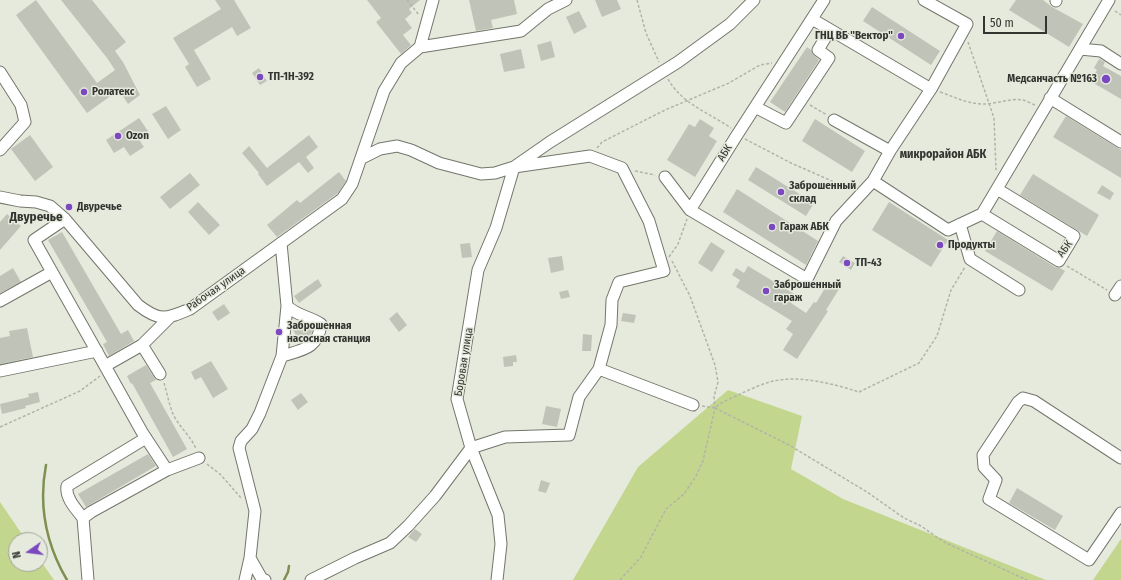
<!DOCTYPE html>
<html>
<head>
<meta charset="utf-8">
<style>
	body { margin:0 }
	#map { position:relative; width:1121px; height:580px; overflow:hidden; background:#e6eadd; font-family:"Fira Sans Condensed",sans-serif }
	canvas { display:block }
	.north { position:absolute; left:8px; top:532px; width:40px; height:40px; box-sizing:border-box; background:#e6eadd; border:1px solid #9ea298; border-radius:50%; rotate:256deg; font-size:11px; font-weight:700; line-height:16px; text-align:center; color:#333530 }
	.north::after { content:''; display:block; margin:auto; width:14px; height:18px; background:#7c48bf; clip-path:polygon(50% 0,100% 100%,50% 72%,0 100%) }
	.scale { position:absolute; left:983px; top:16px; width:64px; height:18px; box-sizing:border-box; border:2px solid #333530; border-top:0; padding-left:5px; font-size:12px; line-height:14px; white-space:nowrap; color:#333530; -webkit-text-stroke:3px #e6eadd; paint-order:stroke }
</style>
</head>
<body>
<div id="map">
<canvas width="1121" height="580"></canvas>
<div class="north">N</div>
<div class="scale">50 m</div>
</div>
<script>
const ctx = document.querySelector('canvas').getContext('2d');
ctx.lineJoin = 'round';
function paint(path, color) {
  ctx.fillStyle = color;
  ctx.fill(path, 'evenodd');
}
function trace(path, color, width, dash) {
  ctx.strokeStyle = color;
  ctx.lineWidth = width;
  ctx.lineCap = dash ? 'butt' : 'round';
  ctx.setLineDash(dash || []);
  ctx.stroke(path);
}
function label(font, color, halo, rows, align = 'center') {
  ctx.font = font + ' "Fira Sans Condensed",sans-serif';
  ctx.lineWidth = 3;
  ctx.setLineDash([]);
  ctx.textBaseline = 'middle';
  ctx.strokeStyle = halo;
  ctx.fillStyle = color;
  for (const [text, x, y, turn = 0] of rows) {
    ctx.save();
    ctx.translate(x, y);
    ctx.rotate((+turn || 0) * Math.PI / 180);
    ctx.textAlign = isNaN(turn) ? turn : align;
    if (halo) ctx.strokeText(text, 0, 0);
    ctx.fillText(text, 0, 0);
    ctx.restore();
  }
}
paint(new Path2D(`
	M728,390l74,26 -11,53 52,30 203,81h-473l65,-113z
	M0,502l26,38h-10v24h24v-4l14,20h-54z
	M1121,539v41h-28z`), '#c3d68d');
trace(new Path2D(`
	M46,465c-8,42 0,79 21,115
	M284,580l4,-8 1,-6`), '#7f8f51', 2.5);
paint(new Path2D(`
	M36,0l61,83 18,-13 -8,-12 -46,-58h31l34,42 -11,9 8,11 17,33 -12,9 -9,-14 -32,23 -71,-98z
	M215,0h19l17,28 -14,8 -5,-9 -38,23 17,29 -14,8 -12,-20 4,-3 -16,-26 48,-29z
	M367,0h53l-11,9 3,4 -7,6 7,9 -9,7 8,10 -10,9 -25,-32 5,-4z
	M469,0h45l3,14 -26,6 2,8 -17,3z
	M595,0h22l4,9 -19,8z
	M1016,0h27l9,7 31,17 -14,23 -60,-37z
	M872,7l68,44 -9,14 -68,-44z
	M579,11l8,16 -13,7 -8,-17z
	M551,41l4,16 -14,4 -4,-16z
	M807,47l4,3 3,5 5,5 -34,52 -15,-10z
	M521,49l4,19 -21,4 -4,-18z
	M1099,59l6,3 -2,4 18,10v23l-31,-18 7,-11 -3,-2z
	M259,68l8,13 -7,4 -8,-12z
	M166,106l15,24 -13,9 -16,-25z
	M1066,116l55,34v28l-68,-41z
	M139,118l9,13 -10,7 6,9 -14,9 -6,-9 -10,6 -8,-13z
	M700,119l14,9 -5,8 8,5 -22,36 -28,-17 22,-36 6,3z
	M815,119l50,32 -13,21 -50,-31z
	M30,135l23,32 -18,14 -24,-32z
	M309,135l9,12 -12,10 8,11 -6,5 -9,-11 -32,24 -9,-12 1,-1 -17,-20 7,-7 18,22z
	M756,167l58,36 -8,13 -58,-36z
	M339,172l7,9 -8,12 -61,44 -10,-12 30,-25 3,3z
	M190,173l10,12 -30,24 -10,-12z
	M1033,174l66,41 -12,21 -67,-41z
	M1102,185l12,8 -4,7 -13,-7z
	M737,189l81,52 -12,24 -83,-53z
	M198,202l22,23 -11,10 -21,-23z
	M889,202l59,38 -17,27 -59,-37z
	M7,214l14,12 -21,24v-28z
	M997,231l58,36 5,1 5,3 -13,20 -67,-40z
	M62,232l59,102 7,-4 6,11 -25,15 -6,-12 4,-2 -59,-102z
	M711,242l14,9 -13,21 -14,-9z
	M470,243l2,14 -10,1 -2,-14z
	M562,256l2,14 -13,3 -3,-15z
	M843,256l12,7 -4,7 -12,-8z
	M748,266l48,29 -5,8 15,10 8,-11 2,1 9,-15 3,1 5,-7 8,4 -15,24 2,1 -31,48 -14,-9 10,-16 -7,-5 6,-8 -56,-34 4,-7 -8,-5 4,-7 8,5z
	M13,268l8,14 -21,11v-17z
	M318,279l4,7 -23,17 -5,-7z
	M568,290l2,7 -9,2 -2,-7z
	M224,304l6,9 -12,8 -6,-9z
	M397,312l10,13 -8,7 -10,-13z
	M623,313l13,2 -2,8 -13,-2z
	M305,324l7,3 1,3 -4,7 -9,5 -7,-12z
	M27,328l6,29 -33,7v-26l10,-2 -1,-5z
	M583,334l9,1 -1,16h-9z
	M516,355l1,7h-4v4l-9,1 -1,-10z
	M211,361l17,28 -15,9 -12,-21 -6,3 -4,-8z
	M146,365l10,15 -6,3 37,66 -14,8 -41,-74 -1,1 -4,-8z
	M38,392l2,10 -15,4 1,2 -24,6 -2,-10 29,-7 -1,-3z
	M301,393l7,9 -10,8 -7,-10z
	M546,406l15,3 -4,18 -15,-3z
	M148,454l8,12 -70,41 -8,-13z
	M541,480l9,3 -4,10 -8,-2z
	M1017,488l46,28 -8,14 -46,-27z
	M415,529l7,5 -6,8 -8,-5z`), '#c0c4b8');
const minor = new Path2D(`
	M824,0l-87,135 -47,75 117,69 29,-58 37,-40 17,-30 41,-62 36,-65 -43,-24
	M1056,1v-1
	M812,19l119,70
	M420,47l13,-47
	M1080,49l21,2 20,13
	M0,72l21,33 4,17 -25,28
	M1050,98l71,44
	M755,107l31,16 43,-65 -11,-8 12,-20
	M834,120l56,31
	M362,158l18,-9 17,-3 14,4 28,13 42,11 14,-1 19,-6 36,-25 128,-80 52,-38 24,-24
	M665,177l25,33
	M873,181l75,49 34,-16
	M997,189l77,47 -15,25 -77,-47 127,-214
	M0,197l20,4 16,1 14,4 15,13 73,86c22,17 28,14 52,4l152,-110 10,-15 32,-93 17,-28 19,-16 101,-16 27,-22 18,-9
	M65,219l-31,21 71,126 37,-21
	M960,224l10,35 49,31
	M281,243l6,63c10,10 22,10 34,18 -3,25 -19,26 -39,32
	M1115,295l6,-9
	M0,301l52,-29
	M105,366l37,66 25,38 32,-12
	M599,369l94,36
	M0,371l97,-20
	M160,374l-18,-29 28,-28
	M1121,458l-87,-57 -11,-3 -5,4 -35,53 1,12 12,13 -7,19 100,61 32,-47
	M83,518c-7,-9 -18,-20 -16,-32l79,-48
	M250,558l12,21 3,1
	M88,580l-5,-62 8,-6 76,-42
	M245,580l5,-22 5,-47 -16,-63 2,-7 11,-12 8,-16 22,-57 5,-50
	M311,580l44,-22 35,-15 18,-17 27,-30 36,-48 34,-11 64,-2 10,-38 20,-28 12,-44 1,-25 7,-18 45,-11 -15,-50 -27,-53 -32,-12 -76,11 -18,61 -18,42 -21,129 14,49 27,67 3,29 -4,36`);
trace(minor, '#73766b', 13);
trace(new Path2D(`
	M407,0l12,15
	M637,0l9,33 13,29
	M1115,11l6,4
	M968,42l26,76 2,52
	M668,79c14,25 41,34 63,49
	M940,92c15,5 27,12 43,12 13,0 27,-6 40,-4 4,1 9,4 12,5
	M810,105l17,10
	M745,139l46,24 50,22 13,1
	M597,148l5,-6 63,-32 64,-27 31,-18 12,-2
	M635,171l20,4
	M669,257l9,-13 9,-25
	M1067,266l40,24
	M164,383c3,10 5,21 9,31 6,13 18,22 23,35
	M702,406l13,2c7,-7 18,-10 27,-15 10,-4 21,-10 32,-12 26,-6 60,3 85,11l60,-29 18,-27 14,-46 14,-23
	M715,408l74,37 78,47 37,26 17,8 23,16 83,38
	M0,427l80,-36 20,-15
	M207,464l14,11 20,23
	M620,580l21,-23 25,-48 18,-15 12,-18 7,-15 12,-53 -1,-11 4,-15 -3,-17 -25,-69 -18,-35`), '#b0b4a9', 1.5, [3, 2]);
trace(minor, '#fff', 11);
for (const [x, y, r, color] of [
	[901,36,4,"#7c48bf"],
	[260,77,4,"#7c48bf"],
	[1106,79,5,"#7c48bf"],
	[84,92,4,"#7c48bf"],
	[118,136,4,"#7c48bf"],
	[781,192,4,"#7c48bf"],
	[69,207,4,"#7c48bf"],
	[772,227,4,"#7c48bf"],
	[940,245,4,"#7c48bf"],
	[847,263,4,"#7c48bf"],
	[766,291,4,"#7c48bf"],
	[279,332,4,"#7c48bf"]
]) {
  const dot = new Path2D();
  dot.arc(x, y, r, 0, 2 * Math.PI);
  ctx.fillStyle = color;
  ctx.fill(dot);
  trace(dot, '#e6eadd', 1.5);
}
label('bold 11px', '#333530', '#e6eadd', [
	["ГНЦ ВБ \"Вектор\"",893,36,"right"],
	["ТП-1Н-392",268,77],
	["Медсанчасть №163",1097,79,"right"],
	["Ролатекс",92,92],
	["Ozon",126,136],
	["Заброшенный",789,186],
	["склад",789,199],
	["Двуречье",77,207],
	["Гараж АБК",780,227],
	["Продукты",948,245],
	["ТП-43",855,263],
	["Заброшенный",774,285],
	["гараж",774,298],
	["Заброшенная",287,326],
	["насосная станция",287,339]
], 'left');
label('11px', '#333530', '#e6eadd', [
	["АБК",725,153,-58],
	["АБК",1065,249,-53],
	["Рабочая улица",216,289,-35],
	["Боровая улица",464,362,-81]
]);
label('bold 12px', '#333530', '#e6eadd', [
	["микрорайон АБК",943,155]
]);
label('bold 13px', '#333530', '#e6eadd', [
	["Двуречье",36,217]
]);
</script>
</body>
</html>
